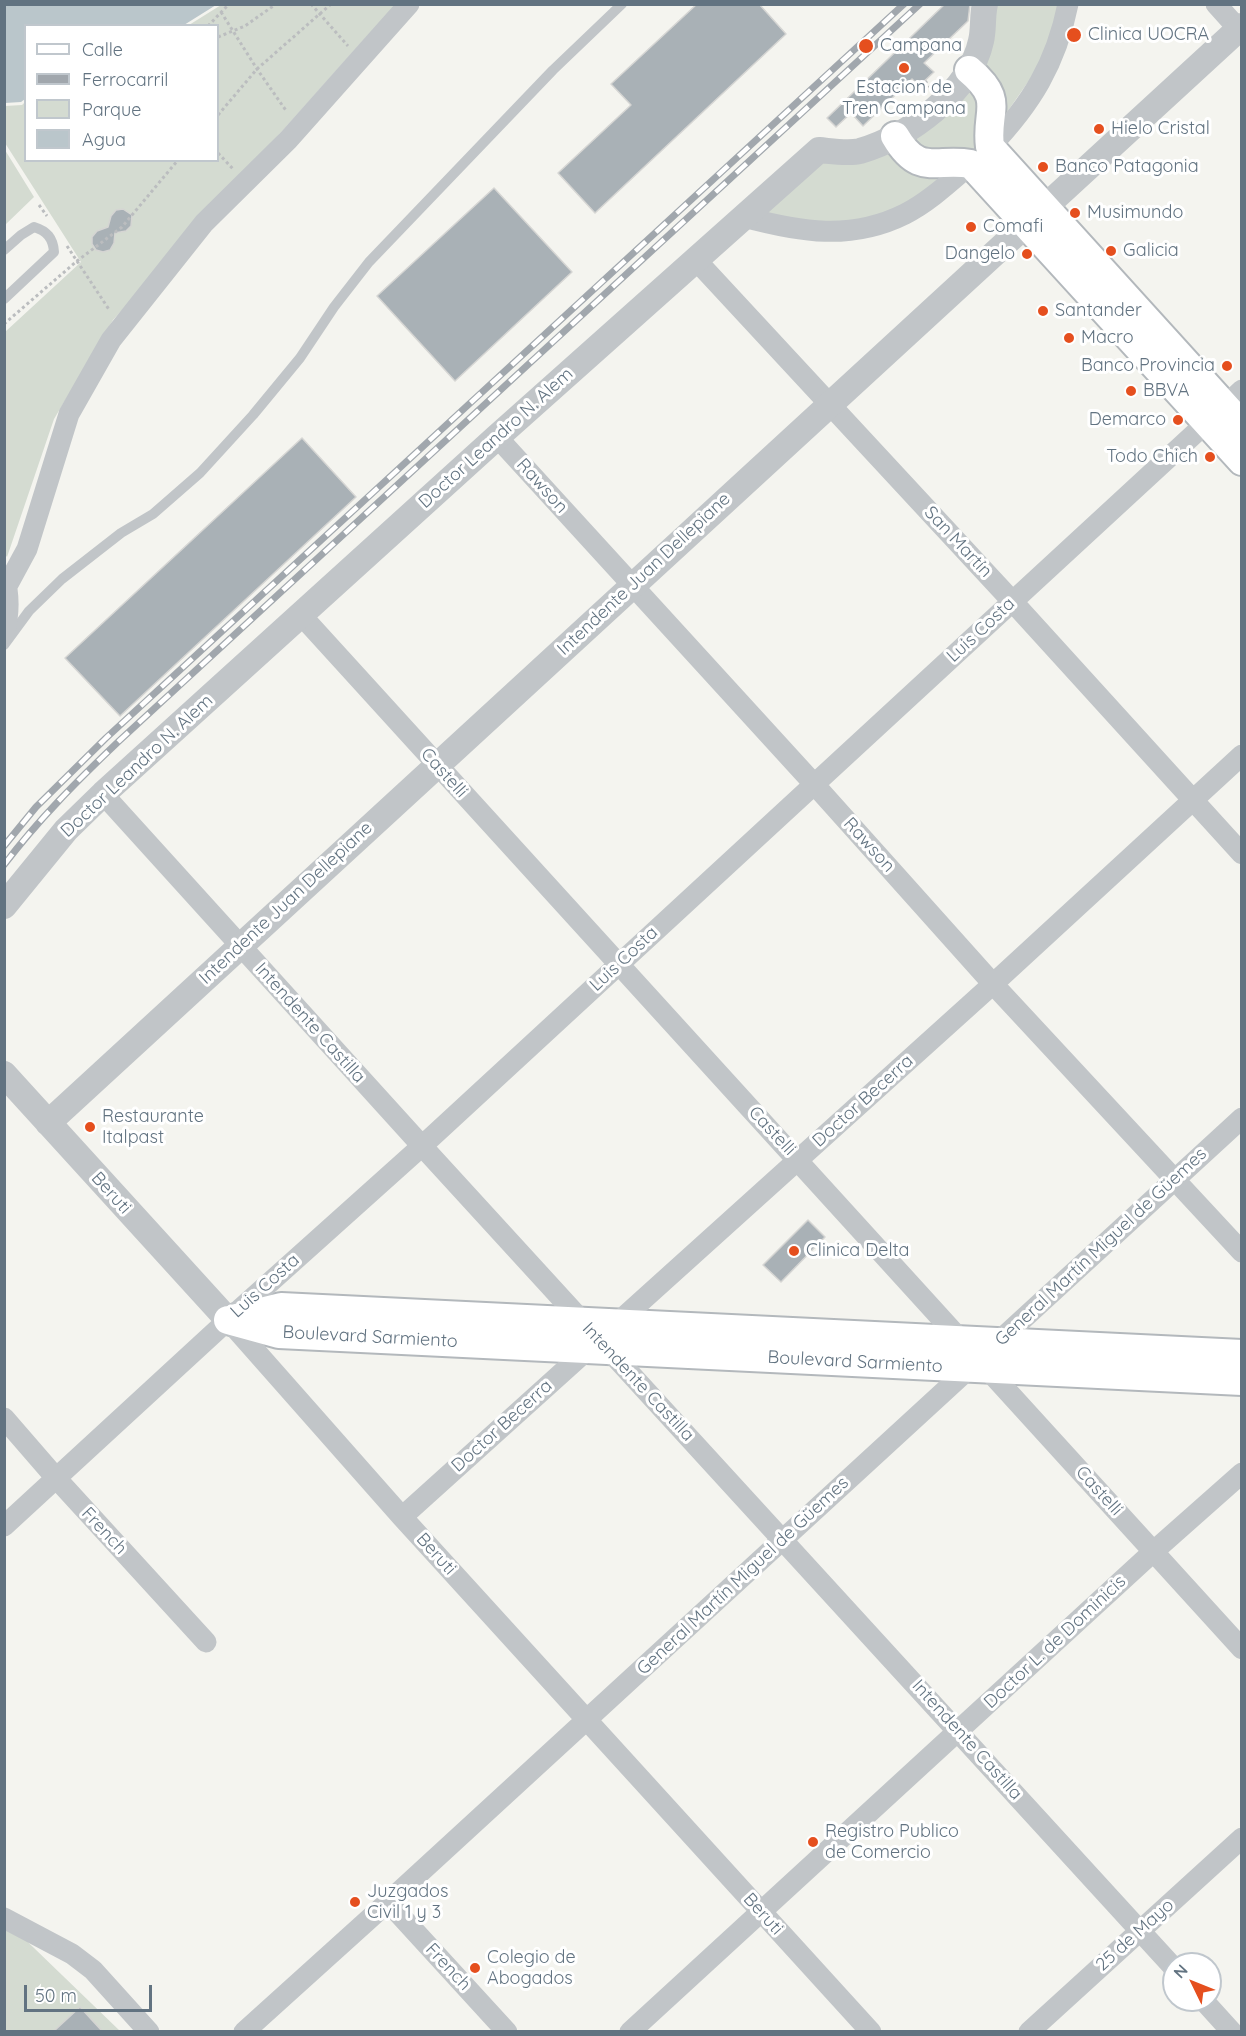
<!DOCTYPE html>
<html>
<head>
<meta charset="utf-8">
<style>
	body { margin:0 }
	#map { position:relative; width:1246px; height:2036px; overflow:hidden; background:#f4f4ef; font-family:Quicksand,sans-serif }
	canvas { display:block }
	.frame { position:absolute; inset:0; border:6px solid #627381; pointer-events:none }
	.legend { position:absolute; left:24px; top:24px; width:195px; height:138px; box-sizing:border-box; background:#fff; border:2px solid #c0c7cd; margin:0; padding:8px 10px; list-style:none; font-size:18px; color:#627381 }
	.legend li { display:flex; align-items:center; gap:12px; height:30px }
	.legend b { width:30px; border:2px solid #c0c7cd }
	.north { position:absolute; left:1162px; top:1952px; width:60px; height:60px; box-sizing:border-box; background:#fff; border:2px solid #c0c7cd; border-radius:50%; rotate:313deg; font-size:16px; font-weight:700; line-height:24px; text-align:center; color:#627381 }
	.north::after { content:''; display:block; margin:auto; width:21px; height:27px; background:#e54f1e; clip-path:polygon(50% 0,100% 100%,50% 72%,0 100%) }
	.scale { position:absolute; left:24px; top:1985px; width:128px; height:27px; box-sizing:border-box; border:3px solid #627381; border-top:0; padding-left:8px; font-size:18px; line-height:21px; white-space:nowrap; color:#627381; -webkit-text-stroke:4px #fff; paint-order:stroke }
</style>
</head>
<body>
<div id="map">
<canvas width="1246" height="2036"></canvas>
<div class="frame"></div>
<ul class="legend">
<li><b style="height:8px;background:#fff"></b>Calle</li>
<li><b style="height:8px;background:#a1a7ad"></b>Ferrocarril</li>
<li><b style="height:16px;background:#d4dbd1"></b>Parque</li>
<li><b style="height:16px;background:#bac6cb"></b>Agua</li>
</ul>
<div class="north">N</div>
<div class="scale">50 m</div>
</div>
<script>
const ctx = document.querySelector('canvas').getContext('2d');
ctx.lineJoin = 'round';
function paint(path, color) {
  ctx.fillStyle = color;
  ctx.fill(path, 'evenodd');
}
function trace(path, color, width, dash) {
  ctx.strokeStyle = color;
  ctx.lineWidth = width;
  ctx.lineCap = dash ? 'butt' : 'round';
  ctx.setLineDash(dash || []);
  ctx.stroke(path);
}
function label(font, color, halo, rows, align = 'center') {
  ctx.font = font + ' Quicksand,sans-serif';
  ctx.lineWidth = 6;
  ctx.setLineDash([]);
  ctx.textBaseline = 'middle';
  ctx.strokeStyle = halo;
  ctx.fillStyle = color;
  for (const [text, x, y, turn = 0] of rows) {
    ctx.save();
    ctx.translate(x, y);
    ctx.rotate((+turn || 0) * Math.PI / 180);
    ctx.textAlign = isNaN(turn) ? turn : align;
    if (halo) ctx.strokeText(text, 0, 0);
    ctx.fillText(text, 0, 0);
    ctx.restore();
  }
}
paint(new Path2D(`
	M221,5h174l-282,315 -59,99 -47,138 -3,-4 1,-221 76,-70 -76,-119v-37l17,-1 3,-3 1,58h192v-134l-29,-1z
	M985,5h83l-6,28 -91,131 -107,65 -120,-12 75,-67 39,1 92,-56z
	M5,150l29,47 -29,28h-1z
	M5,1920l115,111h-115z`), '#d4dbd1');
paint(new Path2D(`
	M5,4h211v1l-32,20 -158,1 -1,73 -4,3 -16,1z`), '#bac6cb');
const building = new Path2D(`
	M697,4h62l27,30 -191,179 -37,-40 73,-68 -20,-21z
	M945,4h25l-2,17 -44,42 10,9 -15,14 -7,-7 -49,47 -12,-13 -15,14 -9,-9z
	M494,188l78,84 -117,109 -78,-85z
	M123,209l9,6 -1,11 -5,5 -11,2 -1,10 -4,7 -7,2 -7,-2 -4,-6v-7l5,-6 11,-4 3,-11 5,-6z
	M302,438l54,59 -236,219 -55,-58z
	M808,1220l17,17 -44,45 -18,-17z
	M80,2007l22,24h-48z`);
paint(building, '#a9b1b6');
trace(building, '#d5d5d3', 1.5);
const secondary = new Path2D(`
	M969,70c37,31 16,40 21,77l252,278
	M895,136c24,41 40,22 76,28l271,297
	M232,1319l49,-12 961,47
	M228,1320l51,14 963,47`);
trace(secondary, '#b3b8bc', 32);
trace(new Path2D(`
	M311,4l37,42
	M221,12l36,57 30,43
	M208,26l21,-22
	M218,37l27,-11 31,-22
	M925,81l5,6
	M218,115l39,-46 74,-65
	M218,153l15,16
	M39,205l8,11
	M67,246l43,65
	M4,324l73,-63 45,-34 56,-67`), '#bbbdbf', 3, [3, 3]);
trace(new Path2D(`
	M4,250l17,-15 13,-8c13,4 19,11 20,25l-50,47
	M4,645l25,-34 33,-32 59,-46 32,-19 47,-41 53,-58 47,-57 34,-51 35,-45 184,-192 69,-66`), '#c1c5c8', 10);
trace(new Path2D(`
	M1216,4l26,29
	M990,147c41,-43 66,-83 78,-143
	M744,217c56,15 107,24 161,-3 24,-12 46,-33 66,-50
	M695,259l317,342 230,253
	M497,437l317,347 179,200 249,268
	M4,577c6,19 5,38 0,57
	M7,586l20,-37 42,-135 42,-74 93,-117 84,-83 121,-136
	M301,615l941,1034
	M103,794l319,352 752,822
	M228,1320l174,197 469,515
	M4,1418l52,60 150,164
	M402,1517l591,-533 249,-229
	M4,1526l224,-206 194,-174 820,-756
	M388,1902l119,130
	M4,1918l68,36 21,16 56,62
	M1203,2000l29,32
	M244,2032l144,-130 854,-784
	M630,2032l524,-481 88,-78
	M1029,2032l213,-194`), '#c1c5c8', 21);
trace(new Path2D(`
	M4,906l62,-76 37,-36 394,-357 322,-287c12,1 29,4 41,1 48,-14 110,-59 121,-110 3,-12 1,-25 4,-37
	M4,1074l224,246
	M48,1123l1194,-1097`), '#c1c5c8', 26);
trace(secondary, '#fff', 28);
const rail = new Path2D(`
	M4,846l32,-39 70,-69 798,-734
	M4,865c34,-45 74,-85 115,-124l801,-737`);
trace(rail, '#a1a7ad', 7);
trace(rail, '#fff', 4.5, [14]);
for (const [x, y, r, color] of [
	[1074,35,8,"#e54f1e"],
	[866,46,8,"#e54f1e"],
	[904,68,6,"#e54f1e"],
	[1099,129,6,"#e54f1e"],
	[1043,167,6,"#e54f1e"],
	[1075,213,6,"#e54f1e"],
	[971,227,6,"#e54f1e"],
	[1111,251,6,"#e54f1e"],
	[1027,254,6,"#e54f1e"],
	[1043,311,6,"#e54f1e"],
	[1069,338,6,"#e54f1e"],
	[1227,366,6,"#e54f1e"],
	[1131,391,6,"#e54f1e"],
	[1178,420,6,"#e54f1e"],
	[1210,457,6,"#e54f1e"],
	[90,1127,6,"#e54f1e"],
	[794,1251,6,"#e54f1e"],
	[813,1842,6,"#e54f1e"],
	[355,1902,6,"#e54f1e"],
	[475,1968,6,"#e54f1e"]
]) {
  const dot = new Path2D();
  dot.arc(x, y, r, 0, 2 * Math.PI);
  ctx.fillStyle = color;
  ctx.fill(dot);
  trace(dot, '#fff', 2);
}
label('18px', '#627381', '#fff', [
	["Clinica UOCRA",1088,35],
	["Campana",880,46],
	["Estacion de",904,88,"center"],
	["Tren Campana",904,109,"center"],
	["Hielo Cristal",1111,129],
	["Banco Patagonia",1055,167],
	["Musimundo",1087,213],
	["Comafi",983,227],
	["Galicia",1123,251],
	["Dangelo",1015,254,"right"],
	["Santander",1055,311],
	["Macro",1081,338],
	["Banco Provincia",1215,366,"right"],
	["BBVA",1143,391],
	["Demarco",1166,420,"right"],
	["Todo Chich",1198,457,"right"],
	["Restaurante",102,1117],
	["Italpast",102,1138],
	["Clinica Delta",806,1251],
	["Registro Publico",825,1832],
	["de Comercio",825,1853],
	["Juzgados",367,1892],
	["Civil 1 y 3",367,1913],
	["Colegio de",487,1958],
	["Abogados",487,1979]
], 'left');
label('18px', '#627381', '#fff', [
	["Doctor Leandro N. Alem",496,438,-42],
	["Rawson",542,486,48],
	["San Martín",958,542,47],
	["Intendente Juan Dellepiane",644,574,-43],
	["Luis Costa",981,630,-43],
	["Doctor Leandro N. Alem",137,766,-43],
	["Castelli",444,773,48],
	["Rawson",869,845,48],
	["Intendente Juan Dellepiane",286,903,-43],
	["Luis Costa",624,959,-43],
	["Intendente Castilla",310,1023,48],
	["Doctor Becerra",863,1101,-42],
	["Castelli",772,1131,47],
	["Beruti",111,1193,48],
	["General Martín Miguel de Güemes",1101,1247,-43],
	["Luis Costa",265,1286,-42],
	["Boulevard Sarmiento",370,1337,3],
	["Boulevard Sarmiento",855,1362,3],
	["Intendente Castilla",638,1382,47],
	["Doctor Becerra",502,1426,-42],
	["Castelli",1099,1491,48],
	["French",104,1531,47],
	["Beruti",436,1554,48],
	["General Martín Miguel de Güemes",743,1576,-43],
	["Doctor L. de Dominicis",1055,1642,-43],
	["Intendente Castilla",967,1740,48],
	["Beruti",763,1914,48],
	["25 de Mayo",1135,1935,-42],
	["French",448,1967,47]
]);
</script>
</body>
</html>
